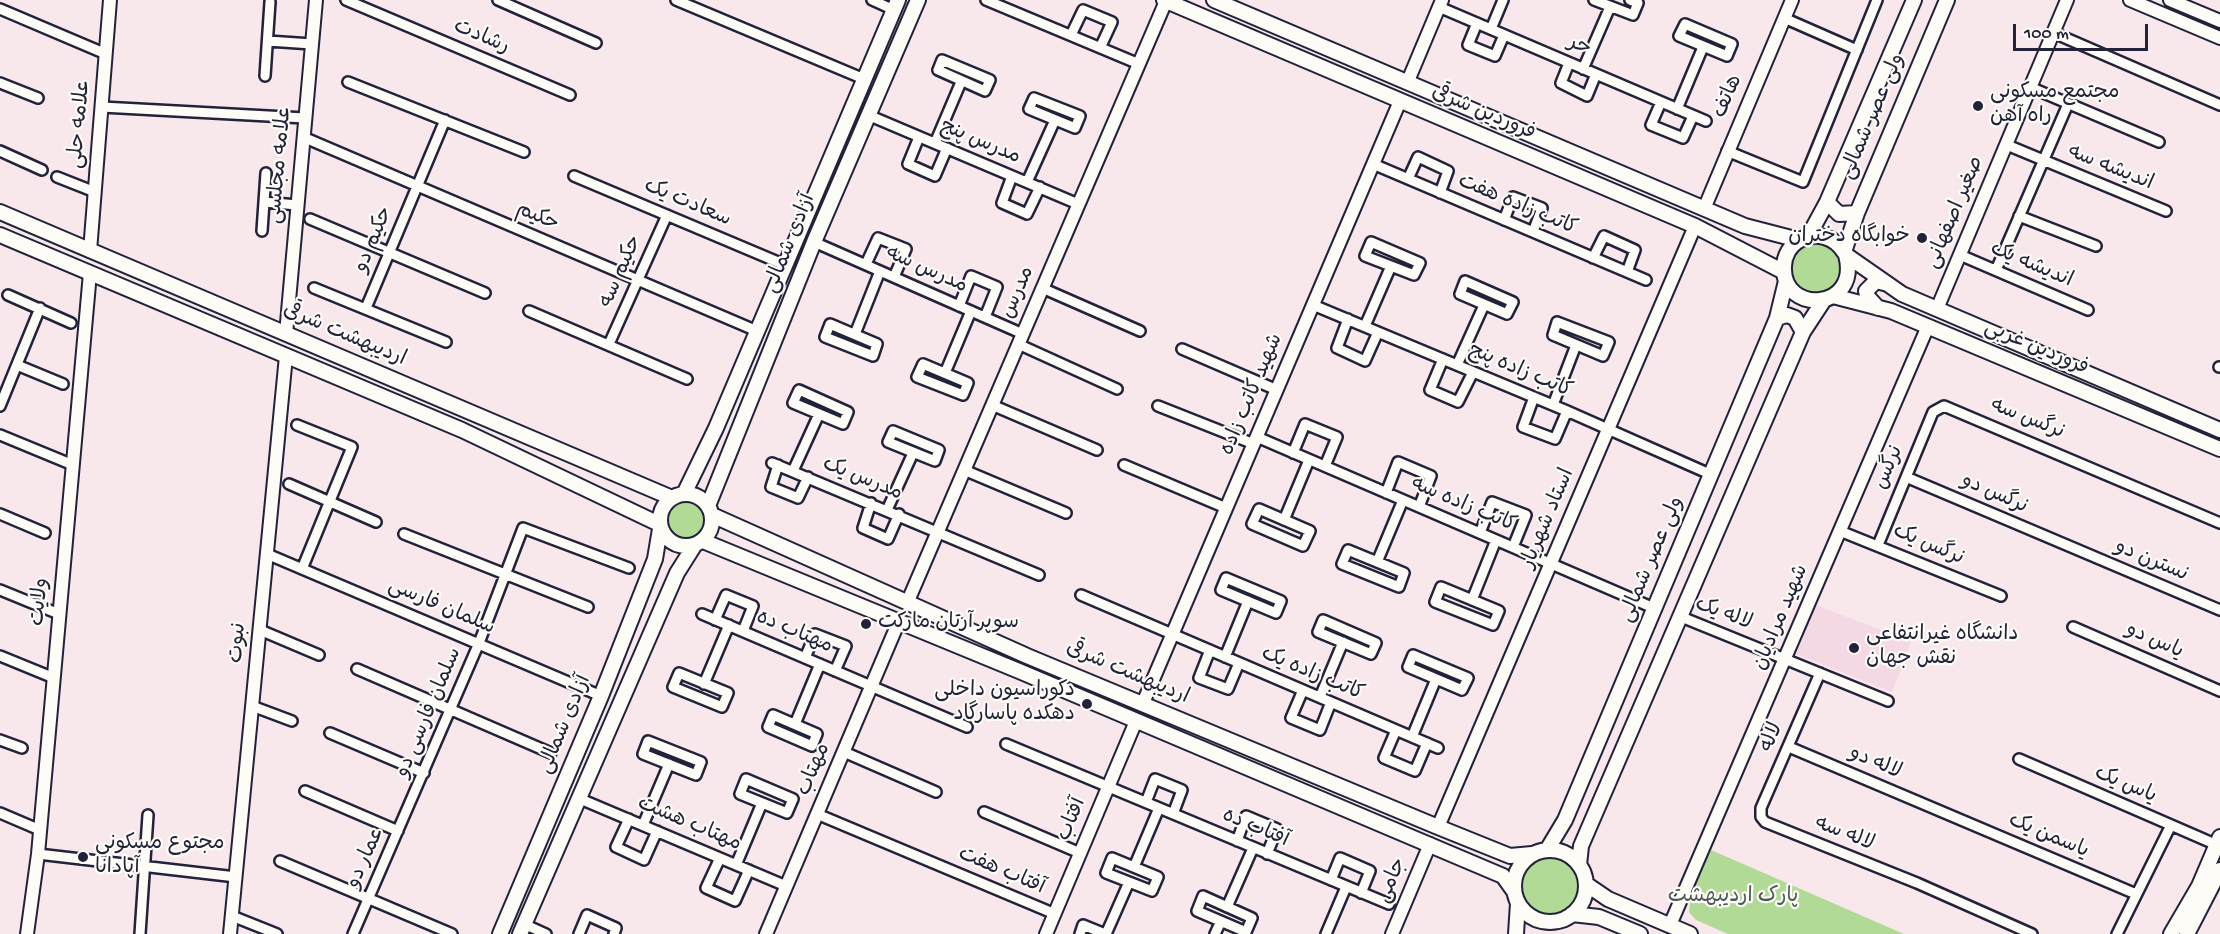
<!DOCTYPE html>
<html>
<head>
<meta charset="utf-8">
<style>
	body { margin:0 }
	#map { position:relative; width:2220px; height:934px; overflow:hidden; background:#f8e7eb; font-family:"Gochi Hand",sans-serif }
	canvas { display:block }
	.scale { position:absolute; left:2013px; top:24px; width:135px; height:27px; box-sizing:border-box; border:3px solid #22223b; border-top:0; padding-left:8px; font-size:18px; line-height:21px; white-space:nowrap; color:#22223b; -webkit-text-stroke:4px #fdfcf7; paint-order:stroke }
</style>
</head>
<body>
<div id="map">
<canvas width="2220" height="934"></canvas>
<div class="scale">100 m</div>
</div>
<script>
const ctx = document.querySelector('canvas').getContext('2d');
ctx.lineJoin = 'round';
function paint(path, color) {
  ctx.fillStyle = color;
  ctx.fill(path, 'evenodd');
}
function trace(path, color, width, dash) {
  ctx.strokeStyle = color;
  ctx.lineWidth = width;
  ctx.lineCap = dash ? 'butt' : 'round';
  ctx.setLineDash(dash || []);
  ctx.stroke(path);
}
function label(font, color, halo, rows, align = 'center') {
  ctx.font = font + ' "Gochi Hand","Playpen Sans Arabic",sans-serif';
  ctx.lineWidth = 4.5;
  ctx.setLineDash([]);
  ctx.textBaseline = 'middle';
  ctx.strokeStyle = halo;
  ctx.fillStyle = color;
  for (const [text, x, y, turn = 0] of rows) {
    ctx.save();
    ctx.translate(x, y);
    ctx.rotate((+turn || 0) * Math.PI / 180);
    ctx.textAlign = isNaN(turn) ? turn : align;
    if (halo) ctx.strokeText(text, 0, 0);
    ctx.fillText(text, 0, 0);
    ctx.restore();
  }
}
paint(new Path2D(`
	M1816,605l95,37 -19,50 -96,-38z`), '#f4d8e3');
paint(new Path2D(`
	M1790 268a26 26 0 1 1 52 0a26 26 0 1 1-52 0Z
	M664 520a22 22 0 1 1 44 0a22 22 0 1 1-44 0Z
	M1711,850l193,84h-176l-32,-14 -7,-8 2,-18z
	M1521 885a29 29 0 1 1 58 0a29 29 0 1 1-58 0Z`), '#b2da97');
const minor = new Path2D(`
	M346,0l224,95
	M498,0l98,43
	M676,0l188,79
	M872,0l22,10
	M986,0l153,64
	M1594,0l39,15 5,-12 -8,-3
	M1439,7l267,114
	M0,9l106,45
	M1784,18l73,32
	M1477,23l-9,22 27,11 9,-21
	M1685,24l47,20 -5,12 -48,-20z
	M1491,29l12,-29
	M2054,33l166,72
	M1071,35l12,-25 29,12 -12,26
	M268,41l44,3
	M942,60l48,20 -5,11 -47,-21z
	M1569,63l-8,20 26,13 9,-22
	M1583,69l27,-62
	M265,76l5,-74
	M348,82l176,70
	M0,83l38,15
	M2032,88l127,54
	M1034,98l46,18 -5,12 -46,-19z
	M1661,102l-10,23 32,13 10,-22
	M102,107l203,11
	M1677,109l26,-62
	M868,115l210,89
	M303,137l454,194
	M919,137l-11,27 27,12 12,-28
	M935,143l26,-61
	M2007,145l159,66
	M0,151l42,19
	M1727,151l76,31 74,-182
	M1373,164l273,116
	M574,176l211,89
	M1012,176l-10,27 25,11 13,-27
	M57,177l38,15
	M1408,179l10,-22 30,14 -8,22
	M1027,182l28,-62
	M264,202l33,3
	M2019,216l77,30
	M310,219l175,74
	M1504,220l9,-23 29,11 -9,24
	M262,231l4,-58
	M814,242l209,92
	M1371,242l49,21 -6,12 -49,-19z
	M1960,255l128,55
	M1593,258l11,-22 31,14 -8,22
	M866,264l12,-26 28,11 -12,28
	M1996,270l72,-166
	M1465,281l48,21 -6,12 -47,-20z
	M314,288l132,54
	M1042,288l98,43
	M8,295l63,28
	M1313,305l254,106 145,64
	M959,306l12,-30 26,11 -12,30
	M366,308l79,-188
	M529,311l158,68
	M1348,319l-11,29 28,13 13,-29
	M1557,322l52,20 -6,14 -50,-21z
	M830,324l47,20 -4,12 -48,-19z
	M1365,326l26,-60
	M855,334l25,-63
	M609,344l58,-129
	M1018,344l99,45
	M1182,349l95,41
	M1443,359l-13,31 28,12 15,-30
	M923,364l45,19 -5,12 -46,-18z
	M17,365l46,19
	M1457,365l27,-60
	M2219,367h1
	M945,373l26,-62
	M799,390l49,22 -5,12 -50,-21z
	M1534,397l-11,30 32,12 12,-28
	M992,405l105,45
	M1553,405l23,-60
	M0,406l40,-98
	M1158,406l96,38
	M297,425l55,22 -50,122
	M893,431l46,19 -4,11 -47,-19z
	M0,435l73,30
	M1257,437l399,172
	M1293,453l12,-29 32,13 -12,29
	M772,463l267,112
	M778,465l-7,22 27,11 10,-21
	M1124,465l102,43
	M964,470l102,43
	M793,471l26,-57
	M1906,477l314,133
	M289,484l87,38
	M1386,493l12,-31 33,14 -12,31
	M871,503l-8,25 25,11 11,-25
	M1259,509l51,22 -7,15 -51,-22z
	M887,510l26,-57
	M0,514l45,19
	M1284,520l25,-60
	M1840,531l161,65
	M1480,533l12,-31 34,13 -13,32
	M404,534l184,73
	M1878,545l55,-133 11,-6 276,117
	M1348,550l56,23 -5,14 -57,-23z
	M267,554l334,142
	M1377,562l26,-62
	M1226,578l55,23 -5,12 -55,-23z
	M1441,587l58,24 -6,14 -58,-23z
	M0,590l59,24
	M1081,595l357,153
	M1472,600l24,-60
	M702,614l265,113
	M1679,616l209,85
	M715,620l11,-25 27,11 -10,25
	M1323,620l53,23 -5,11 -53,-22z
	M2073,627l147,64
	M260,630l59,25
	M1210,650l-11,28 29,11 11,-26
	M1413,655l55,23 -6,12 -54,-23z
	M0,656l54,22
	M1225,657l23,-56
	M805,658l10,-24 31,12 -11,25
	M357,669l194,84
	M679,673l49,20 -6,14 -49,-20z
	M1820,673l-59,135v9l4,5 152,61 115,51
	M704,684l25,-59
	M1303,690l-12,28 29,12 11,-28
	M1320,697l23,-55
	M252,706l40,15
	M773,715l44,19 -5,12 -44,-19z
	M795,724l25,-60
	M1396,730l-12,28 31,13 12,-28
	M330,733l94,40
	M1412,737l24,-58
	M0,740l22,8
	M648,741l53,21 -5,13 -53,-21z
	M1006,744l383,160
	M1789,747l347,147
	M844,752l92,40
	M2019,759l198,86
	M746,779l47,20 -6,14 -47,-19z
	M305,791l93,40
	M578,798l208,88
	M1146,802l9,-23 27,11 -9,24
	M984,812l96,41
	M0,813l40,17
	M817,814l238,100
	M629,819l-13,28 28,13 13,-29
	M643,825l26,-61
	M1237,841l9,-25 31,13 -10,25
	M38,854l198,23
	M720,858l-14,30 29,13 14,-31
	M1112,858l46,19 -6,14 -46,-18z
	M280,861l172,73
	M736,865l26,-62
	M1134,867l25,-59
	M1331,880l9,-22 30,13 -9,22
	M1203,896l49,22 -6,14 -49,-21z
	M1227,907l26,-59
	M232,916l45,18
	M524,924l22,10
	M140,934l8,-119
	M353,934l126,-291 44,-115 106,40
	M579,934l8,-19 29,13 -2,6
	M1080,934l3,-9 22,9
	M1106,934l23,-52
	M1215,934l6,-13
	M1326,934l20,-47
	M2117,934l54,-109`);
const tertiary = new Path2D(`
	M2130,0l90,38
	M2170,0l50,21
	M1408,81l34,-81
	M1704,209l88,-209
	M90,251l20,-251
	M1937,309l130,-309
	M286,334l30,-334
	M908,601l258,-600
	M1143,703l257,-602
	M1438,827l257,-601
	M1670,925l258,-599
	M27,934l11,-80 52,-581
	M230,934l56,-578
	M766,934l133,-313
	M1046,934l90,-213
	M1392,934l38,-90`);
const secondary = new Path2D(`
	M1164,0l531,226 89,46
	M1214,0l531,226 54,14
	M1827,202l12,12 18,-1
	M0,212l672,286
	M0,235l462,195 197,94
	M1808,237l19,-35 87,-202
	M1844,252l13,-39 90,-213
	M1844,252c-9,-15 -28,-21 -44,-12 -10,5 -16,16 -16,27 -2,48 77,44 62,-12
	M1846,255l56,39 318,136
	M1833,296l58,15 329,138
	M1878,308l-11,-12 -1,-5 10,-10 8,2
	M1777,318l10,-3 8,3 8,14
	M660 520a26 26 0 1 1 52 0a26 26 0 1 1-52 0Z
	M684,494l32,-66 182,-428
	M708,506l106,-264 104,-242
	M712,515l315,141 411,171 72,29 22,-2
	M703,541l316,130 484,205 10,14
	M1514 886a36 36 0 1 1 72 0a36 36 0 1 1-72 0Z
	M1547,850l18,-30 212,-502 9,-37
	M1579,865l2,-19 222,-514 21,-32
	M1586,884l22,15 82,35
	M1572,914l27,3 41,17
	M500,934l101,-238 54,-137 5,-30
	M520,934l157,-361 17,-27
	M1516,934l2,-31
	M2171,934l28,-48 21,-49
	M2187,934l33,-64`);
trace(minor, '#22223b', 14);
trace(tertiary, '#22223b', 16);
trace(secondary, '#22223b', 18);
trace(minor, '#fdfcf7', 9);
trace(tertiary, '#fdfcf7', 12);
trace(secondary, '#fdfcf7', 14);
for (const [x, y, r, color] of [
	[1978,106,6,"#22223b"],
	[1922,238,6,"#22223b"],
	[866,624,6,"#22223b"],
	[1854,648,6,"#22223b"],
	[1087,704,6,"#22223b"],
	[83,857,6,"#22223b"]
]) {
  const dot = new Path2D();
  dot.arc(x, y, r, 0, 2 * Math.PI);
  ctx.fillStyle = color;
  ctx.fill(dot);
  trace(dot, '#fdfcf7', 2);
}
label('21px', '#22223b', '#fdfcf7', [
	["رشادت",481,38,23],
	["حر",1579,47,23],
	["هاتف",1729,97,-67],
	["فروردین شرقی",1483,114,23],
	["ولی عصر شمالی",1874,117,-67],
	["علامه حلی",81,124,-85],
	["مدرس پنج",980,143,23],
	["علامه مجلسی",281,165,-85],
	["اندیشه سه",2110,169,22],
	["سعادت یک",687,204,23],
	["کاتب زاده هفت",1517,206,23],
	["صغیر اصفهانی",1956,213,-67],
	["حکیم",537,218,23],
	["حکیم دو",375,240,-67],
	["آزادی شمالی",791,244,-68],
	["اندیشه یک",2031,266,23],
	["مدرس سه",926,271,24],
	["حکیم سه",622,272,-66],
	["مدرس",1019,293,-67],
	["اردیبهشت شرقی",344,336,23],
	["فروردین غربی",2036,349,23],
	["کاتب زاده پنج",1520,372,23],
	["شهید کاتب زاده",1253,395,-67],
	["نرگس سه",2027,420,22],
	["نرگس",1890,468,-67],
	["مدرس یک",862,480,22],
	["نرگس دو",1994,495,24],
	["کاتب زاده سه",1463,506,23],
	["استاد شهریار",1549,519,-67],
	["نرگس یک",1928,546,23],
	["ولی عصر شمالی",1653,560,-67],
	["نسترن دو",2151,562,23],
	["ولایت",41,602,-85],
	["سلمان فارسی",441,608,23],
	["لاله یک",1723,615,21],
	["شهید مرادیان",1782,618,-67],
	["مهتاب ده",794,633,23],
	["یاس دو",2154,642,24],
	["نبوت",239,643,-85],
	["اردیبهشت شرقی",1127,674,23],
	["کاتب زاده یک",1312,675,23],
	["سلمان فارسی دو",430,713,-67],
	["آزادی شمالی",566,725,-67],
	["لاله",1773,738,-67],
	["لاله دو",1875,764,23],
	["مهتاب",815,770,-67],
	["یاس یک",2125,786,23],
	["آفتاب",1073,820,-67],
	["مهتاب هشت",689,825,23],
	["آفتاب ده",1255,829,23],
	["لاله سه",1844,835,22],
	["یاسمن یک",2048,837,23],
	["عمار دو",367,858,-66],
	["آفتاب هفت",1001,872,23],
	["جامی",1393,881,-67]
]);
label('21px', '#22223b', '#fdfcf7', [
	["مجتمع مسکونی",1990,94],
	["راه آهن",1990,118],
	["خوابگاه دختران",1910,238,"right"],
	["سوپر آرتان مارکت",878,624],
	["دانشگاه غیرانتفاعی",1866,636],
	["نقش جهان",1866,660],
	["دکوراسیون داخلی",1075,692,"right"],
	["دهکده پاسارگاد",1075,716,"right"],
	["مجتوع مسکونی",95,845],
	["آپادانا",95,869]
], 'left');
label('21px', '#4d5957', '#fdfcf7', [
	["پارک اردیبهشت",1733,898]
]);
</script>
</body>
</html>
